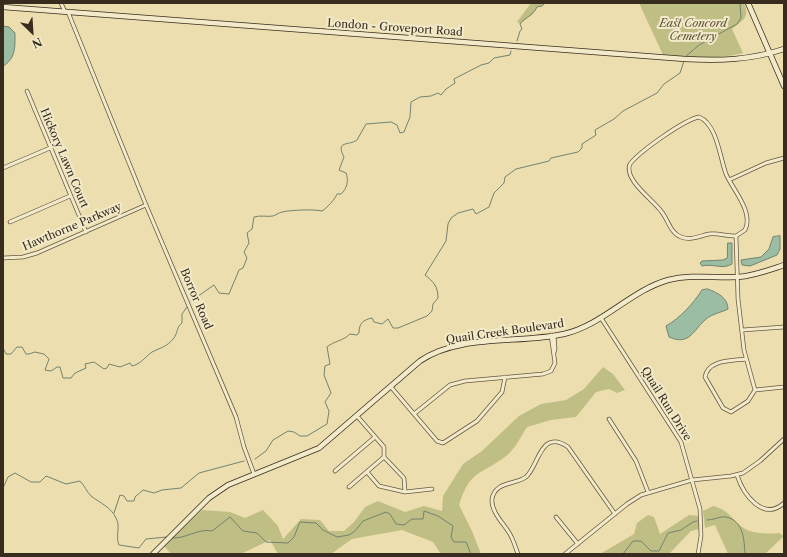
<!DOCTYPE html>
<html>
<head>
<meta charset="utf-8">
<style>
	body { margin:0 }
	#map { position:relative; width:787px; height:557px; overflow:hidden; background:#ecdeae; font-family:"Libre Caslon Text",serif }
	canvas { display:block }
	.frame { position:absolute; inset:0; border:4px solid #382c1f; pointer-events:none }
	.north { position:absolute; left:12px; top:12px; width:40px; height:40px; -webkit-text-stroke:3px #f3eaca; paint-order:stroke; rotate:155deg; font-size:11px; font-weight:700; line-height:16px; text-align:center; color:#382c1f }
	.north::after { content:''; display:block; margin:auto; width:14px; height:18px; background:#382c1f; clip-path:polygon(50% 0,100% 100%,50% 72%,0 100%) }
</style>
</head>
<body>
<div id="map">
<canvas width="787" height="557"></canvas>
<div class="frame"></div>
<div class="north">N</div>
</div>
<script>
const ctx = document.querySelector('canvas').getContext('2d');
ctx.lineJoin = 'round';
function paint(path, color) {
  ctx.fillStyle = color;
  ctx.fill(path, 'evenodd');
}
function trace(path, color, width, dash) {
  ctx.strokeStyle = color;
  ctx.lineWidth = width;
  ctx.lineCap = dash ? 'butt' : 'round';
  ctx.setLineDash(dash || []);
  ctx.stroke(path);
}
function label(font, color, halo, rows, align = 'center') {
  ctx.font = font + ' "Libre Caslon Text",serif';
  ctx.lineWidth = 4;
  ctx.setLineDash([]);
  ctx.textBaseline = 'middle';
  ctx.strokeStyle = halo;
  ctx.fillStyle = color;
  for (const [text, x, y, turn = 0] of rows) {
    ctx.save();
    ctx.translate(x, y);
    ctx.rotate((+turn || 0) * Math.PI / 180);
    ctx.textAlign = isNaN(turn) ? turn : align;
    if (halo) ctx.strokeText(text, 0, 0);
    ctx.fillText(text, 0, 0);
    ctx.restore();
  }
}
paint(new Path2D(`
	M531,3h14l-3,3 -5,1 -4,7 -13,10 -3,-2z
	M639,3h105c6,15 -1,17 -12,26l11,24c-25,7 -54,4 -80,2z
	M603,367l10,7 12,16 -8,3 -8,-4 -13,3 -20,25 -25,3 -24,7c-6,9 -13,24 -22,30 -26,19 -35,13 -46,48l13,26 9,23h-40l-8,-12 -31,-12 -50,9 -21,15h-53l-8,-14 -29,14h-70l-7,-8 38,-36 28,2 15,6 18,-8 15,16 5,13 18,-20 19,1 9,11h15l10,-9 11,-15 13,-6 27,11 19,-6 18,5 1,-15 20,-32 19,-13 37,-35 22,-12 25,-4 18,-11z
	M713,506c18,4 20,17 34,24 10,4 22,4 32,3l5,3 -19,18h-37l-13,-29 -10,3 -2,-17z
	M648,515l6,2 6,17 29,-19 10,1v13l-8,2 -22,23h-69l34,-20 3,-11z`), '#bfbf85');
const water = new Path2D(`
	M3,26l6,1 6,6c0,13 1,26 -12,33z
	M780,236v13l-3,6 -27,11 -8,-1 -1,-5 20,-3 8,-8 4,-12z
	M728,243h4v21c-10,6 -19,-1 -30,2l-2,-3 2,-2 21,-1 4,-2z
	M708,289c10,4 20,9 20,20 -8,4 -17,5 -23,11 -12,11 -16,26 -36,17l-3,-11c14,-8 27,-22 36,-36z`);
paint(water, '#9abda4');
trace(water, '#73836f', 1);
trace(new Path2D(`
	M517,41l3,-10 2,-2 -2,-5c5,-7 13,-8 17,-17l5,-1 3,-3
	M685,57l14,-12 38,-21 4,-6 -1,-15
	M191,301l23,-16 5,8 10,1 10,-24 4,-2 4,-10 -3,-6 5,-9 -2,-10 5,-4 2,-12c6,-2 12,0 19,-1 3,-1 5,-3 9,-4 9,-2 31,-3 40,-1 4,-2 14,-13 15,-17h4c6,-5 8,-14 5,-21l-7,-3 5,-13c-9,-17 5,-11 13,-17l9,-16 25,-2 6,3 3,8 4,-1 6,-15 1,-15 9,-5 11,-1 7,-3 3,2 5,-6 9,-6 -1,-4 27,-14 8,-2 5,-5 16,-3 1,-4
	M3,348l3,6h5l6,-7h5l4,7h3l6,-2 9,2 5,5 -4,11 6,1 6,-4h3l3,11h8l4,-5 11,-5 -1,-4 9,-2 10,7 3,-1 2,-4 11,3 10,-4 2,3c9,-2 13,-9 20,-14 8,-4 16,-6 21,-13 5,-5 3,-12 9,-16v-9l5,-7
	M255,459l11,-8 7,-11 15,-9 6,1 6,4h7l20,-12 2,-13 -4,-9 6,-9 -7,-18 1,-9 5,-2 -3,-17c7,-6 16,-6 23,-13l7,1 2,-2c0,-10 4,-13 13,-15l2,4 8,2 6,-5 5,9h5l29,-12 5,-5 1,-7 5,-6c0,-11 -4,-16 -13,-23l21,-34 2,-17 3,-6 7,-5 15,-4 3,5 13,-7 5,-14 10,-10 1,-6 11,-8 33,-8 2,-3 27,-6 4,-4v-4l14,-9 -1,-5 19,-11 9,-8 34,-18 7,-9 16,-11 4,-12
	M3,488l5,-11 7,-4 16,9h9l6,-6 20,8 14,-3c4,4 7,11 11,15 9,7 20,11 25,22 5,9 -1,18 3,27l20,3 7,-9 21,-2
	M114,513l6,-18 4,1 3,5h7l1,-4 8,-7 11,3 8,-3 19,-2 18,-15 45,-12
	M707,520c6,0 14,-4 19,-3 18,4 18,23 19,37
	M172,538c14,1 26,-10 40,-7l18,-14 13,14 14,2 9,9 22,1 6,-6 6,-15 16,1 7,7 14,7 12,-2 6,-4 8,-10 23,-9 4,2 6,10 8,1 8,-6h11l1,-8 14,5 15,10 -2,11 3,5h12l5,12
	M623,554l10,-13h8l10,10h8l9,-18 13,-3 12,-8 4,-1`), '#73836f', 1);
const street = new Path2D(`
	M61,3l4,9
	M68,12l78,193 90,212 8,30 10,27
	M27,91l59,141
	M3,168l47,-20
	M729,180l37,-17 18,-5
	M10,222l60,-26
	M736,236c-9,0 -18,-3 -27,-2 -10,2 -18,7 -28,3 -11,-4 -13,-18 -20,-26 -8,-11 -38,-32 -31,-47 10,-13 54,-44 69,-47 18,7 21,41 27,57 7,16 28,38 19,56l-9,6 2,63 6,51 11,40
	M3,258l20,-1 14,-4 109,-48
	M601,318l80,124 19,67 1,27 -3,18
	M742,330l42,-3
	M554,353l1,-4 -1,-14
	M746,359c-13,2 -38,0 -41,18l18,31 8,4 17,-11 7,-11
	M391,387l46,54 6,2 34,-22 25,-29 3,-15
	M755,390l29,-3
	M414,414l36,-29 15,-4 78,-7 8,-3 4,-8 -4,-28
	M357,416l27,31v10l20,21 1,14
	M609,419l27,42 12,31
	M335,471l40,-34
	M367,472l12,14 26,6 27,-3
	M737,475c6,19 26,47 47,28
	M349,487l35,-30
	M556,517l22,27
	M518,554c-3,-8 -5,-16 -10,-23 -6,-9 -17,-20 -16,-32 3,-18 23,-14 34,-22 13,-11 14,-49 42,-30l47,67
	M565,554l62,-50 14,-9 51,-15 39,-4 12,-3 17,-12 24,-22`);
const secondary = new Path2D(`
	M748,3l36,83
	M3,7l682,52c34,2 66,1 99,-10
	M153,554l56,-56 19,-13 91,-37 101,-87c39,-27 98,-17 144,-27 39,-9 66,-43 104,-54 24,-6 46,-2 69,-3 17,-1 32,-7 47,-12`);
trace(street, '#655843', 4.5);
trace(secondary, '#382c1f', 6);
trace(street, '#f3eaca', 3);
trace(secondary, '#f3eaca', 4.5);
label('italic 11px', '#5a5138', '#f3eaca', [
	["East Concord",693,24],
	["Cemetery",693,37]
]);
label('11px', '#382c1f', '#f3eaca', [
	["London - Groveport Road",395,28,4],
	["Hickory Lawn Court",64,158,67],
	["Hawthorne Parkway",72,227,-23],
	["Borror Road",196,299,67],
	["Quail Creek Boulevard",505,332,-8],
	["Quail Run Drive",666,404,58]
]);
</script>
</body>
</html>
